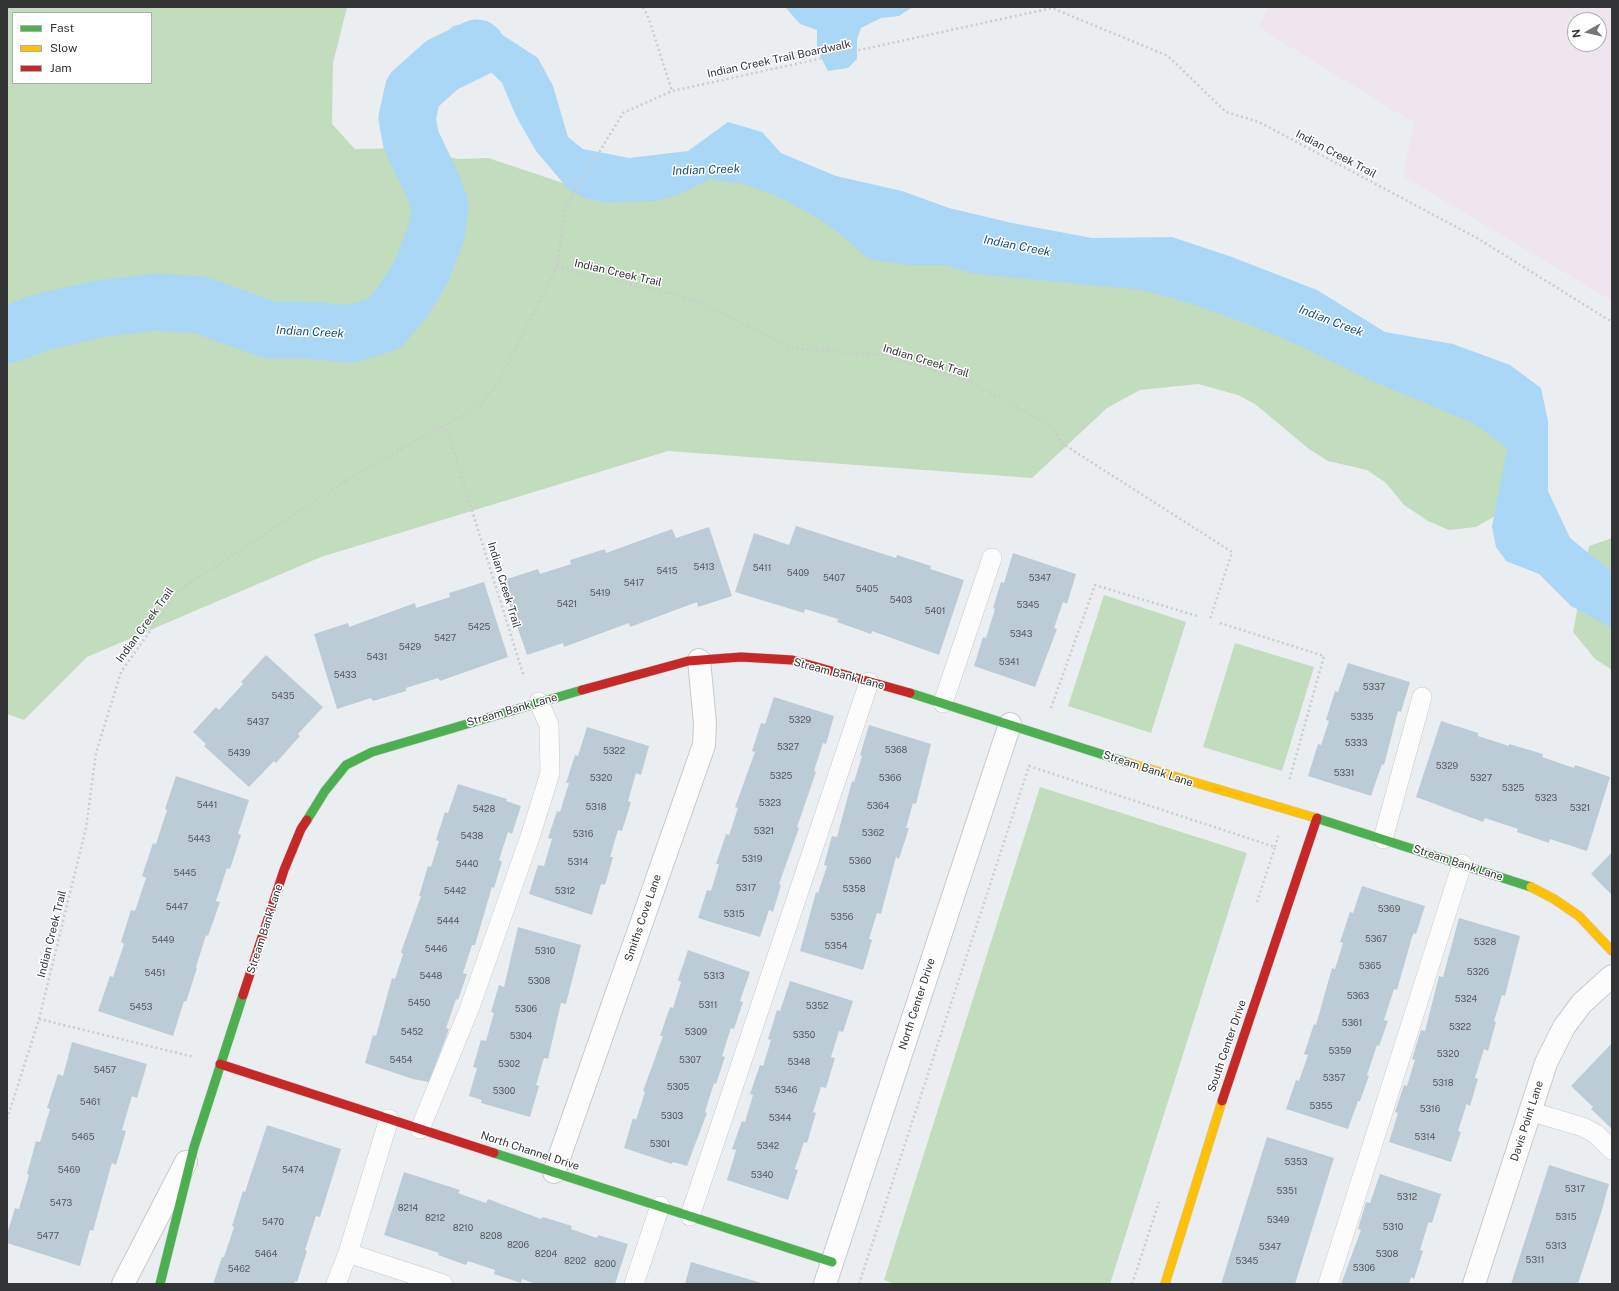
<!DOCTYPE html>
<html>
<head>
<meta charset="utf-8">
<style>
	body { margin:0 }
	#map { position:relative; width:1619px; height:1291px; overflow:hidden; background:#ebeef0; font-family:"Public Sans",sans-serif }
	canvas { display:block }
	.frame { position:absolute; inset:0; border:8px solid #333436; pointer-events:none }
	.legend { position:absolute; left:12px; top:12px; width:140px; height:72px; box-sizing:border-box; background:#fff; border:1px solid #adaeaf; margin:0; padding:5px 7px; list-style:none; font-size:12px; color:#333436 }
	.legend li { display:flex; align-items:center; gap:8px; height:20px }
	.legend b { width:20px; border:1px solid #adaeaf }
	.north { position:absolute; left:1567px; top:12px; width:40px; height:40px; box-sizing:border-box; background:#fff; border:1px solid #adaeaf; border-radius:50%; rotate:262deg; font-size:11px; font-weight:700; line-height:16px; text-align:center; color:#333436 }
	.north::after { content:''; display:block; margin:auto; width:14px; height:18px; background:#737577; clip-path:polygon(50% 0,100% 100%,50% 72%,0 100%) }
</style>
</head>
<body>
<div id="map">
<canvas width="1619" height="1291"></canvas>
<div class="frame"></div>
<ul class="legend">
<li><b style="height:5px;background:#4caf50"></b>Fast</li>
<li><b style="height:5px;background:#ffc107"></b>Slow</li>
<li><b style="height:5px;background:#c62828"></b>Jam</li>
</ul>
<div class="north">N</div>
</div>
<script>
const ctx = document.querySelector('canvas').getContext('2d');
ctx.lineJoin = 'round';
function paint(path, color) {
  ctx.fillStyle = color;
  ctx.fill(path, 'evenodd');
}
function trace(path, color, width, dash) {
  ctx.strokeStyle = color;
  ctx.lineWidth = width;
  ctx.lineCap = dash ? 'butt' : 'round';
  ctx.setLineDash(dash || []);
  ctx.stroke(path);
}
function label(font, color, halo, rows, align = 'center') {
  ctx.font = font + ' "Public Sans",sans-serif';
  ctx.lineWidth = 3;
  ctx.setLineDash([]);
  ctx.textBaseline = 'middle';
  ctx.strokeStyle = halo;
  ctx.fillStyle = color;
  for (const [text, x, y, turn = 0] of rows) {
    ctx.save();
    ctx.translate(x, y);
    ctx.rotate((+turn || 0) * Math.PI / 180);
    ctx.textAlign = isNaN(turn) ? turn : align;
    if (halo) ctx.strokeText(text, 0, 0);
    ctx.fillText(text, 0, 0);
    ctx.restore();
  }
}
paint(new Path2D(`
	M1269,7h343v294l-209,-125 11,-53 -156,-96zM1575,20h24v24h-24z`), '#eee5ee');
paint(new Path2D(`
	M7,7h340l-14,56 -1,61 23,25 55,-1 48,11 30,-1 75,25 176,-16 304,84 472,152 -13,109 -26,15 -27,3 -21,-9 -24,-16 -18,-22 -19,-13 -39,-9 -19,-12 -54,-45 -17,-9 -40,-11 -58,6 -33,18 -75,70 -364,-27 -347,106 -234,100 -63,63 -17,-6zM13,13h138v70h-138z
	M1612,538v132l-17,-11 -22,-27 16,-86z
	M1104,595l82,27 -35,111 -83,-27z
	M1235,643l79,24 -32,104 -79,-24z
	M1040,787l207,66 -137,431h-215l-11,-4z`), '#c2dcbe');
paint(new Path2D(`
	M785,7h128l-14,9 -18,2 -20,10 -4,12v19l-9,9 -20,3 -11,-21v-20l-17,-6z
	M481,21l57,37 15,28 15,51 15,12 46,9 59,-7 40,-29 34,10 19,21 55,23 66,15 47,17 63,15 80,15 80,-1 60,20 85,33 68,42 68,12 57,21 31,23 7,33v70l22,47 42,34v56l-41,-22 -32,-32 -33,-13 -10,-14 -4,-20 15,-79 -34,-25 -99,-41 -74,-36 -52,-22 -53,-19 -52,-15 -168,-16 -31,-9h-38l-38,-6 -24,-22 -25,-18 -40,-22 -36,-13 -33,-5 -33,16 -21,6 -50,2 -21,-5 -16,-8 -33,-39 -20,-35 -14,-33 -19,-19 -13,3 -38,36 -32,-21 53,-56z`), '#abd7f6');
trace(new Path2D(`
	M7,335l35,-13 57,-13 56,-7 45,3 70,25h38l43,4 33,-10 19,-23 19,-31 15,-39 3,-26 -7,-19 -22,-46 -4,-22 6,-27 29,-26 35,-17`), '#abd7f6', 57);
paint(new Path2D(`
	M796,526l100,32 1,-3 34,11 -1,3 34,11 -25,75 -67,-24 -1,3 -34,-12 1,-3 -33,-10 -1,4 -69,-21 19,-59 35,12z
	M709,527l23,69 -34,11 -1,-5 -67,25 -1,-4 -65,24 -1,-4 -36,12 -20,-58 2,-1 -5,-16 34,-11 2,5 31,-10 -1,-4 35,-11 1,4 66,-24 4,9z
	M1013,553l63,21 -9,30 -4,-2 -9,26 3,1 -22,58 -61,-21 9,-29 3,1 9,-29 -2,-1 8,-26 3,1z
	M484,582l24,75 -68,24 -2,-3 -32,10v3l-33,10 -2,-3 -34,11 -23,-75 34,-11 1,4 66,-24 1,5 34,-11 -1,-4z
	M266,655l57,52 -25,27 2,2 -24,27 -2,-2 -25,26 -45,-41 2,-2 -13,-12 23,-25 3,3 24,-26 -2,-2z
	M1348,663l62,19 -9,30 -3,-1 -14,54 -2,-1 -11,32 -63,-20 10,-32 3,1 8,-24 -3,-1 9,-29 3,1z
	M774,697l60,19 -8,28 -3,-1 -9,28 2,1 -19,55 2,1 -20,56 2,1 -8,27 -4,-2 -9,27 -62,-19 9,-28 4,1 8,-27h-3l10,-30 3,1 9,-27 -3,-1 20,-55 -3,-1 9,-28 4,1z
	M1441,721l37,12v3l31,10v-2l34,10 -1,3 32,11 1,-3 35,12 -23,74 -37,-12 -1,4 -32,-11 1,-3 -33,-11 -2,4 -67,-25z
	M869,725l62,19 -15,60 -3,-1 -7,25h3l-10,31 -3,-2 -15,57 -4,-1 -8,26 3,1 -9,30 -63,-19 16,-59 2,1 9,-27 -3,-1 8,-29 5,1 15,-56 2,1 8,-26 -2,-1z
	M587,727l62,19 -8,29 -5,-2 -8,28 3,1 -9,29 -4,-1 -8,27h3l-8,28 -4,-1 -9,31 -63,-21 9,-29 6,1 8,-27 -4,-1 9,-27 3,1 9,-29h-3l9,-28 3,1z
	M176,776l73,24 -11,34 3,1 -11,34 -3,-1 -11,33 4,1 -12,34 -2,-1 -10,32 1,1 -11,34 -2,-1 -11,35 -75,-25 12,-35 3,1 11,-33 -3,-2 10,-32 4,1 11,-33 -4,-2 11,-33 3,1 11,-34 -2,-1z
	M458,784l49,15 -1,2 15,5 -9,28 -4,-2 -9,28 3,2 -8,26 -2,-1 -17,58h-3l-9,28 4,1 -9,26 -2,-1 -10,29 3,1 -20,53 -16,-3 -48,-16 8,-28 3,1 16,-58 3,1 8,-25 -2,-2 20,-56h-2l9,-30 3,1 8,-26 -3,-1 9,-28 3,1z
	M1612,852v43l-21,-21z
	M1362,886l63,20 -9,28 -2,-1 -2,4 -15,53 -3,-1 -10,31 4,1 -9,25 -2,-1 -10,30 2,1 -9,25h-2l-10,28 -62,-20 10,-29 3,1 9,-26 -4,-1 10,-30 2,1 16,-57 3,1 8,-26 -3,-1 10,-30 3,1z
	M1459,918l61,18 -15,60 -3,-1 -8,26 2,1 -8,29 -4,-2 -9,29 3,1 -8,27 -4,-2v2l-8,25 3,1 -10,30 -62,-20 9,-29 -3,-1 9,-27 3,1 8,-26 -3,-1 9,-29 4,1 14,-55 4,1z
	M518,927l63,18 -15,59 -5,-1 -13,56 -4,-1 -8,27 3,1 -9,31 -49,-14 1,-3 -13,-4 8,-28 -4,-1 8,-27 5,1 8,-28 -3,-1 8,-27 5,2z
	M688,950l62,22 -10,29 3,1 -9,27 -3,-1 -9,28 3,1 -9,27 -2,-1 -9,29 2,1 -20,53 -14,-4 -1,2 -48,-16 9,-30 3,2 9,-28 -2,-1 20,-55h-3l10,-29 3,1 8,-26 -3,-2z
	M790,981l63,20 -10,31 -4,-1 -8,26 4,1 -9,30 -5,-1 -8,25 3,1 -9,30 -3,-1 -9,27 3,1 -10,30 -61,-20 9,-30 -4,-1 10,-28 3,1 8,-27 -3,-1 10,-29 3,1 8,-26 -3,-1 9,-29 3,1z
	M72,1042l75,22 -10,34 -5,-2 -10,34 4,1 -10,34 -4,-2 -1,3 -18,65 -3,-1 -10,36 -73,-23v-9l8,-26 4,1 10,-34 -2,-1 9,-33 4,1 10,-33 -3,-1 11,-34 5,2z
	M1612,1043v86l-21,-20 2,-2 -22,-21z
	M267,1125l74,24 -21,68 -4,-1 -11,34 2,1 -10,31 -2,-1 -1,3h-81l9,-27h2l10,-30 -2,-1 11,-35 2,1z
	M1267,1137l67,21 -39,126h-74z
	M1549,1165l60,19 -8,29 -23,71h-67z
	M404,1172l56,18 -2,3 28,10 2,-4 53,20 2,-2 29,9 -1,3 26,9 1,-3 30,9 -13,40h-79l-14,-5 -1,4 -27,-9 1,-4 -27,-9 -2,4 -28,-10 1,-2 -55,-18z
	M1380,1174l61,20 -9,29 -3,-1 -1,2 -8,26 3,1 -9,28 -3,-2 -2,7h-68l20,-54 -3,-1 8,-27 4,1z
	M691,1262l74,22h-80z`), '#bcccd7');
const lane = new Path2D(`
	M943,703l49,-145
	M1383,839l39,-142
	M1529,1111l54,16 13,7 16,16
	M420,1129l50,-122 61,-173 19,-61 -1,-48 -10,-23
	M690,1216l179,-534
	M348,1253l95,31
	M336,1284l12,-31 41,-134
	M634,1284l26,-78
	M1328,1284l134,-420`);
const street = new Path2D(`
	M554,1172l150,-427 1,-22 -6,-63
	M123,1284l63,-122
	M825,1284l185,-560
	M1474,1284l72,-221 18,-36 18,-24 30,-27`);
const fast = new Path2D(`
	M910,693l219,70
	M1316,818l215,69
	M307,820l18,-29 21,-26 26,-13 210,-62
	M494,1153l338,109
	M160,1284l34,-137 49,-152`);
const slow = new Path2D(`
	M1129,763l187,55
	M1531,887l23,12 25,17 33,35
	M1165,1284l57,-183`);
const jam = new Path2D(`
	M582,690l106,-29 53,-4 51,3 118,33
	M243,995l41,-125 17,-41 6,-9
	M220,1064l274,89
	M1222,1101l95,-283`);
trace(lane, '#c8c9cb', 20);
trace(street, '#c8c9cb', 24);
trace(fast, '#c8c9cb', 10);
trace(slow, '#c8c9cb', 10);
trace(jam, '#c8c9cb', 10);
trace(new Path2D(`
	M643,7l6,12 23,72
	M557,267l136,32 99,49 91,7 83,25 85,45 12,19 169,108 -22,67
	M445,424l79,253
	M1220,623l104,33 -35,125
	M1051,708l44,-123 102,31
	M1275,847l3,-11
	M39,1019l155,38
	M7,1119l32,-100 47,-191 10,-75 25,-81 58,-82 181,-118 119,-66 17,-20 61,-119 8,-59 58,-95 49,-22 380,-83 116,48 58,56 33,10 218,116 135,84
	M859,1284l170,-518 246,81 -19,58
	M1132,1284l27,-82`), '#cbcccc', 2.5, [2, 3]);
trace(lane, '#fcfcfd', 19);
trace(street, '#fcfcfd', 22);
trace(fast, '#4caf50', 9);
trace(slow, '#ffc107', 9);
trace(jam, '#c62828', 9);
label('9px', '#555a5e', null, [
	["5413",704,567],
	["5411",762,568],
	["5415",667,571],
	["5409",798,573],
	["5407",834,578],
	["5347",1040,578],
	["5417",634,583],
	["5405",867,589],
	["5419",600,593],
	["5403",901,600],
	["5421",567,604],
	["5345",1028,605],
	["5401",935,611],
	["5425",479,627],
	["5343",1021,634],
	["5427",445,638],
	["5429",410,647],
	["5431",377,657],
	["5341",1009,662],
	["5433",345,675],
	["5337",1374,687],
	["5435",283,696],
	["5335",1362,717],
	["5329",800,720],
	["5437",258,722],
	["5333",1356,743],
	["5327",788,747],
	["5368",896,750],
	["5322",614,751],
	["5439",239,753],
	["5329",1447,766],
	["5331",1344,773],
	["5325",781,776],
	["5320",601,778],
	["5366",890,778],
	["5327",1481,778],
	["5325",1513,788],
	["5323",1546,798],
	["5323",770,803],
	["5441",207,805],
	["5364",878,806],
	["5318",596,807],
	["5321",1580,808],
	["5428",484,809],
	["5321",764,831],
	["5362",873,833],
	["5316",583,834],
	["5438",472,836],
	["5443",199,839],
	["5319",752,859],
	["5360",860,861],
	["5314",578,862],
	["5440",467,864],
	["5445",185,873],
	["5317",746,888],
	["5358",854,889],
	["5442",455,891],
	["5312",565,891],
	["5447",177,907],
	["5369",1389,909],
	["5315",734,914],
	["5356",842,917],
	["5444",448,921],
	["5367",1376,939],
	["5449",163,940],
	["5328",1485,942],
	["5354",836,946],
	["5446",436,949],
	["5310",545,951],
	["5365",1370,966],
	["5326",1478,972],
	["5451",155,973],
	["5448",431,976],
	["5313",714,976],
	["5308",539,981],
	["5363",1358,996],
	["5324",1466,999],
	["5450",419,1003],
	["5311",708,1005],
	["5352",817,1006],
	["5453",141,1007],
	["5306",526,1009],
	["5361",1352,1023],
	["5322",1460,1027],
	["5452",412,1032],
	["5309",696,1032],
	["5350",804,1035],
	["5304",521,1036],
	["5359",1340,1051],
	["5320",1448,1054],
	["5454",401,1060],
	["5307",690,1060],
	["5348",799,1062],
	["5302",509,1064],
	["5457",105,1070],
	["5357",1334,1078],
	["5318",1443,1083],
	["5305",678,1087],
	["5346",786,1090],
	["5300",504,1091],
	["5461",90,1102],
	["5355",1321,1106],
	["5316",1430,1109],
	["5303",672,1116],
	["5344",780,1118],
	["5465",83,1137],
	["5314",1425,1137],
	["5301",660,1144],
	["5342",768,1146],
	["5353",1296,1162],
	["5469",69,1170],
	["5474",293,1170],
	["5340",762,1175],
	["5317",1575,1189],
	["5351",1287,1191],
	["5312",1407,1197],
	["5473",61,1203],
	["8214",408,1208],
	["5315",1566,1217],
	["8212",435,1218],
	["5349",1278,1220],
	["5470",273,1222],
	["5310",1393,1227],
	["8210",463,1228],
	["5477",48,1236],
	["8208",491,1236],
	["8206",518,1245],
	["5313",1556,1246],
	["5347",1270,1247],
	["5464",266,1254],
	["8204",546,1254],
	["5308",1387,1254],
	["5311",1535,1260],
	["8202",575,1261],
	["5345",1247,1261],
	["8200",605,1264],
	["5306",1364,1268],
	["5462",239,1269]
]);
label('11px', '#333436', '#fff', [
	["Indian Creek Trail Boardwalk",779,59,-12],
	["Indian Creek Trail",1336,154,28],
	["Indian Creek Trail",618,273,13],
	["Indian Creek Trail",926,361,17],
	["Indian Creek Trail",504,585,73],
	["Indian Creek Trail",145,625,-54],
	["Stream Bank Lane",839,674,15],
	["Stream Bank Lane",512,710,-16],
	["Stream Bank Lane",1148,769,18],
	["Stream Bank Lane",1458,863,18],
	["Smiths Cove Lane",643,918,-71],
	["Stream Bank Lane",265,929,-72],
	["Indian Creek Trail",52,934,-76],
	["North Center Drive",917,1004,-72],
	["South Center Drive",1227,1046,-71],
	["Davis Point Lane",1527,1121,-72],
	["North Channel Drive",530,1151,18]
]);
label('italic 12px', '#175276', '#fff', [
	["Indian Creek",706,170,-2],
	["Indian Creek",1017,246,11],
	["Indian Creek",1331,321,21],
	["Indian Creek",310,332,3]
]);
</script>
</body>
</html>
